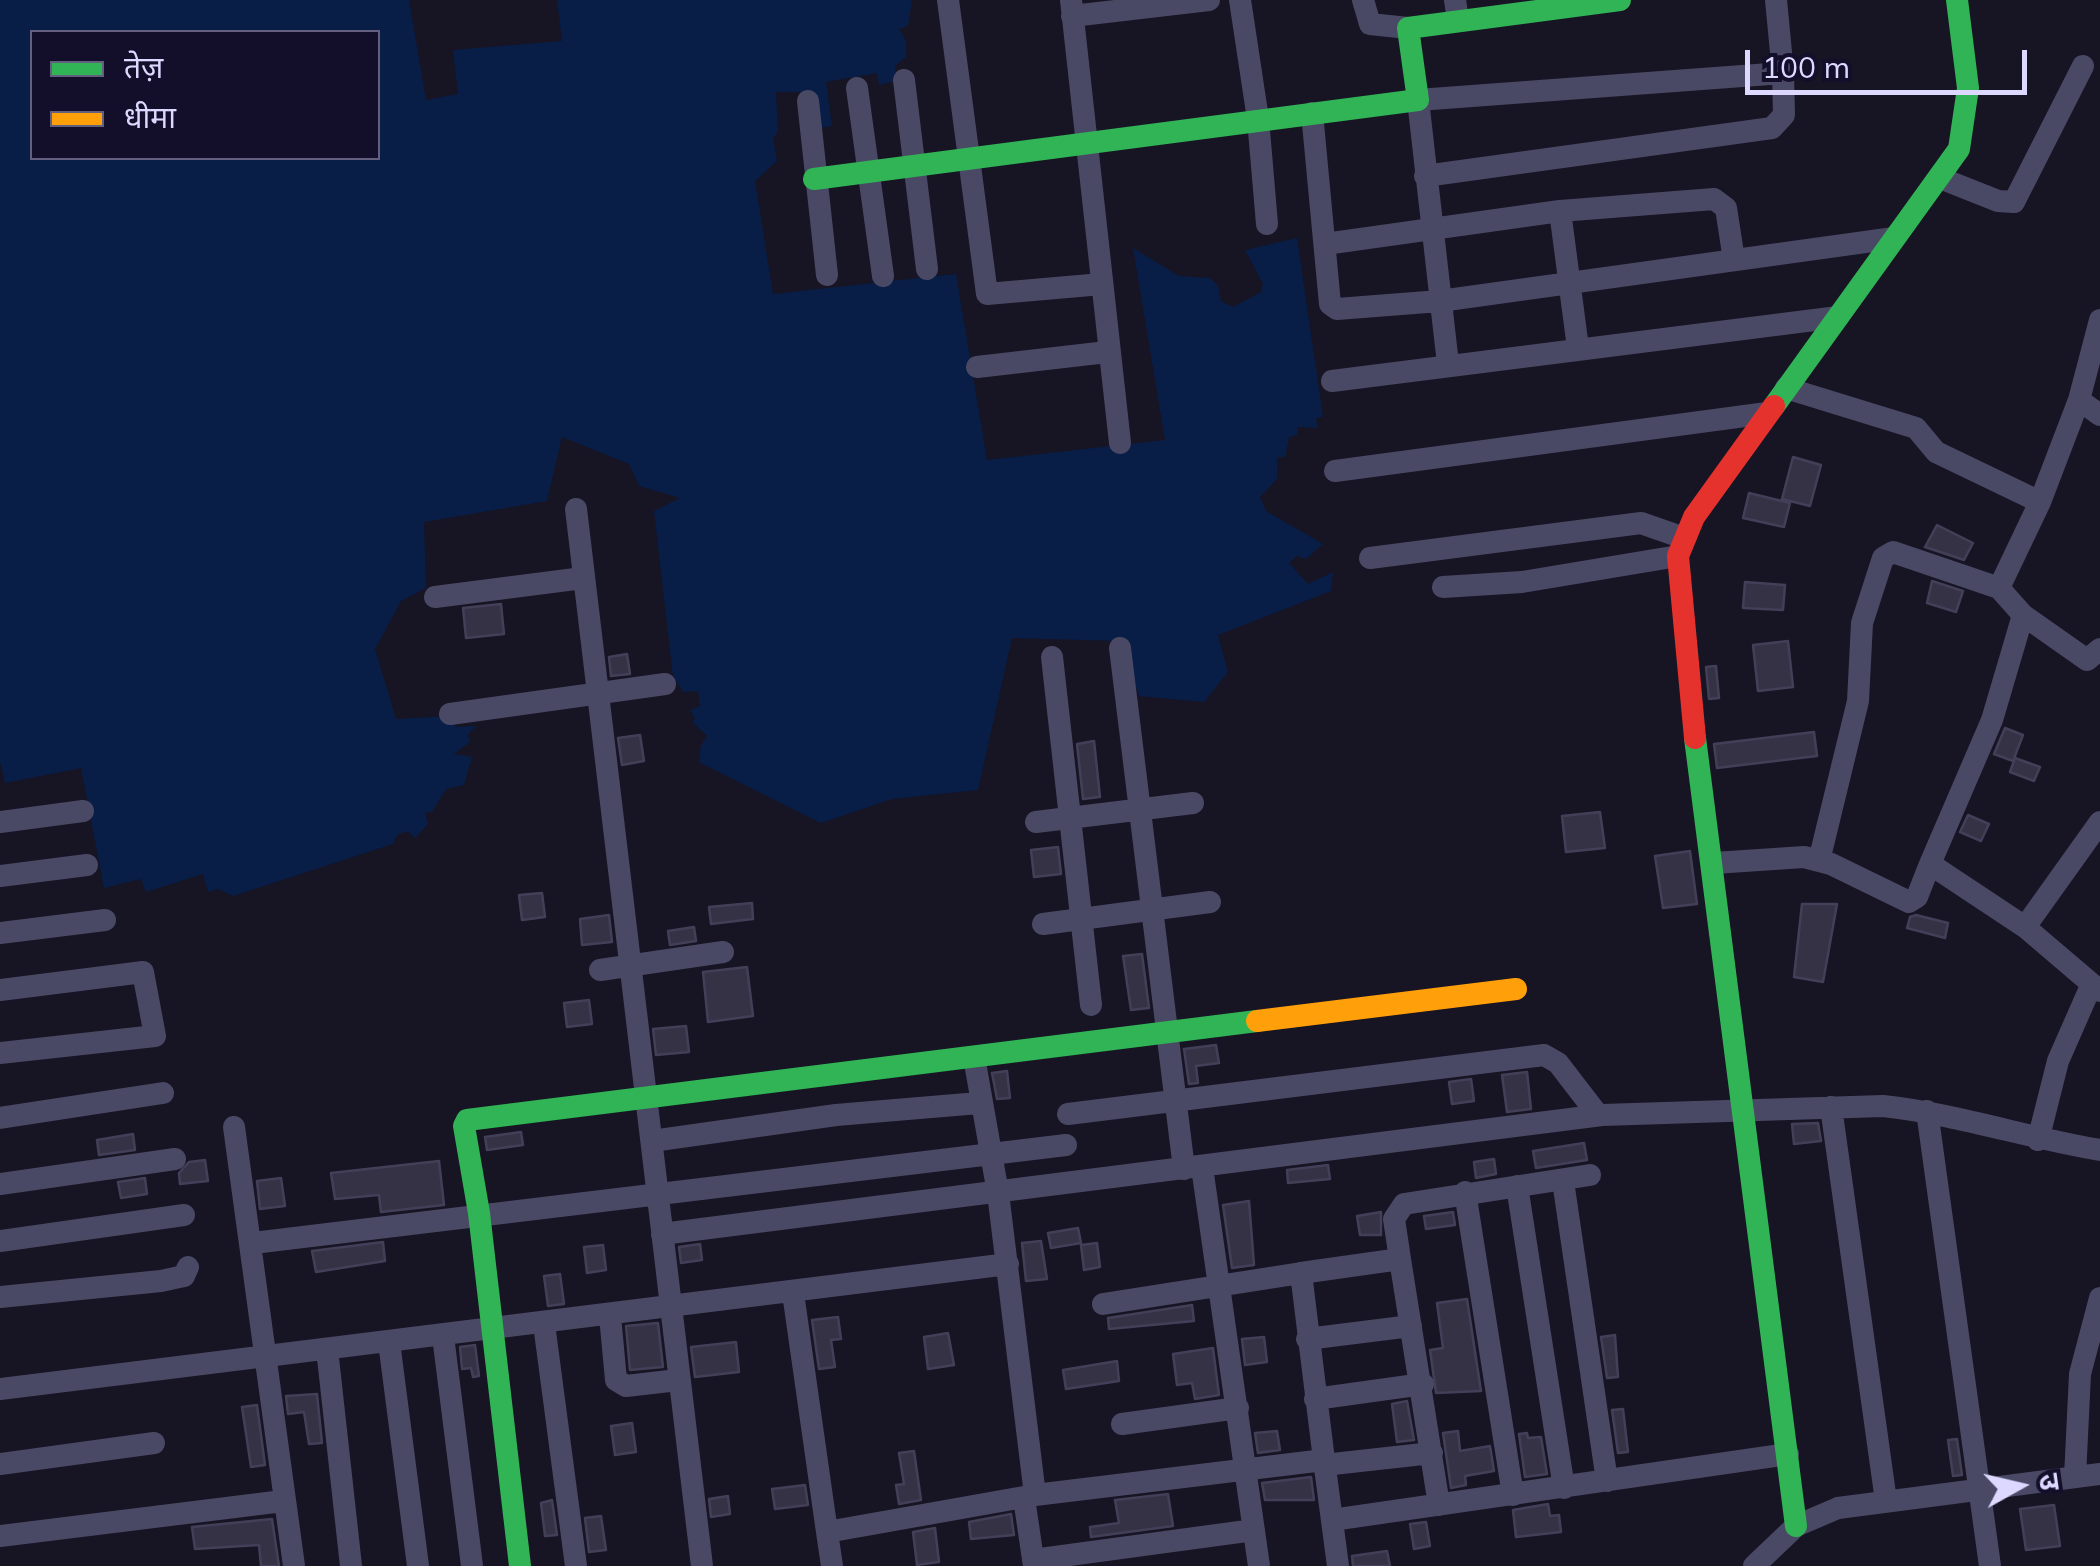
<!DOCTYPE html>
<html>
<head>
<meta charset="utf-8">
<style>
	body { margin:0 }
	#map { position:relative; width:2100px; height:1566px; overflow:hidden; background:#171424; font-family:Mulish,"Noto Sans Devanagari",sans-serif }
	canvas { display:block }
	.legend { position:absolute; left:30px; top:30px; width:350px; height:130px; box-sizing:border-box; background:#130e2a; border:2px solid #635f7f; margin:0; padding:12px 18px; list-style:none; font-size:30px; color:#dcd8ff }
	.legend li { display:flex; align-items:center; gap:20px; height:50px }
	.legend b { width:50px; border:2px solid #635f7f }
	.north { position:absolute; left:1970px; top:1436px; width:100px; height:100px; -webkit-text-stroke:8px #130e2a; paint-order:stroke; rotate:82deg; font-size:28px; font-weight:700; line-height:40px; text-align:center; color:#dcd8ff }
	.north::after { content:''; display:block; margin:auto; width:35px; height:45px; background:#dcd8ff; clip-path:polygon(50% 0,100% 100%,50% 72%,0 100%) }
	.scale { position:absolute; left:1745px; top:50px; width:282px; height:45px; box-sizing:border-box; border:5px solid #dcd8ff; border-top:0; padding-left:12px; font-size:30px; line-height:35px; white-space:nowrap; color:#dcd8ff; -webkit-text-stroke:8px #130e2a; paint-order:stroke }
</style>
</head>
<body>
<div id="map">
<canvas width="2100" height="1566"></canvas>
<ul class="legend">
<li><b style="height:12px;background:#30b455"></b>तेज़</li>
<li><b style="height:12px;background:#ff9f0a"></b>धीमा</li>
</ul>
<div class="north">उ</div>
<div class="scale">100 m</div>
</div>
<script>
const ctx = document.querySelector('canvas').getContext('2d');
ctx.lineJoin = 'round';
function paint(path, color) {
  ctx.fillStyle = color;
  ctx.fill(path, 'evenodd');
}
function trace(path, color, width, dash) {
  ctx.strokeStyle = color;
  ctx.lineWidth = width;
  ctx.lineCap = dash ? 'butt' : 'round';
  ctx.setLineDash(dash || []);
  ctx.stroke(path);
}
paint(new Path2D(`
	M0,0h409l17,100 32,-6 -5,-44 109,-9 -5,-41h355l-4,26 -9,3 7,12v16l-11,9v15l-16,4 -2,-12 -51,9 6,44 -25,4 -6,-38h-25l2,40 -5,6 4,23 -22,20 18,113 183,-20 31,186 178,-20 -32,-192 46,28 31,2 8,8 3,15 12,6 28,-15 2,-8 -18,-34 52,-12 26,179 -7,1 2,10 -20,-1 -1,8 -8,2 -4,20h-8v22l-17,18 6,14 57,33 -17,15 -9,-3 -8,7 19,21 25,-12 -2,19 -113,44 10,37 -24,30 -65,-6 -17,-55 -110,-3 -34,152 -86,9 -71,24 -122,-61 2,-17 6,-9 -15,-14 3,-4 -5,-8 10,-4 -2,-15 -15,1 -10,-16 -19,-165 26,-13 -41,-12 -10,-22 -67,-27 -15,64 -123,21 2,66 -25,13 -26,48 21,70 55,-3 5,11 21,-1 -9,8 2,8 -16,12 18,3 -8,28 -18,4 -14,23h-7l3,12 -13,14 -8,-7 -10,4 -4,9 -160,52 -15,-7 -10,3 -5,-18 -57,18 -5,-13 -37,9 -23,-120 -76,15 -5,-21zM32,32h346v126h-346z`), '#081e47');
const building = new Path2D(`
	M1793,457l28,8 -11,41 -28,-7z
	M1749,493l41,10 -6,24 -41,-9z
	M1937,525l36,18 -9,17 -39,-13z
	M1932,581l31,10 -7,21 -29,-9z
	M1745,582l40,3 -2,25 -40,-2z
	M501,604l3,30 -38,4 -3,-30z
	M1788,641l5,46 -35,4 -5,-46z
	M627,654l3,20 -19,2 -2,-19z
	M1716,666l3,32 -10,1 -3,-32z
	M2005,728l18,7 -10,26 -19,-7z
	M1814,732l3,24 -100,12 -3,-24z
	M640,735l4,26 -22,4 -4,-27z
	M1094,741l6,56 -17,2 -6,-55z
	M2015,758l25,9 -6,14 -24,-9z
	M1600,812l5,36 -39,4 -4,-36z
	M1968,815l21,9 -8,17 -21,-9z
	M1058,847l3,27 -27,3 -3,-27z
	M1690,851l7,53 -34,4 -8,-52z
	M542,893l3,24 -23,3 -3,-25z
	M752,903l1,16 -42,5 -2,-17z
	M1802,904h35l-14,78 -29,-5z
	M609,915l3,27 -30,3 -2,-26z
	M1916,915l32,8 -3,15 -38,-10 3,-11z
	M694,927l2,14 -26,4 -2,-14z
	M1142,954l7,54 -18,2 -8,-54z
	M747,967l6,49 -45,6 -5,-50z
	M589,1000l3,24 -25,3 -3,-24z
	M686,1026l3,26 -33,3 -3,-26z
	M1216,1045l3,18 -23,3 2,17 -9,1 -5,-35z
	M1007,1071l3,27 -13,1 -5,-26z
	M1527,1072l4,37 -24,3 -5,-37z
	M1471,1079l3,22 -22,3 -3,-22z
	M1818,1123l3,18 -27,3 -2,-20z
	M521,1132l2,13 -36,5 -2,-13z
	M133,1134l2,16 -36,5 -2,-15z
	M1584,1143l3,17 -51,8 -3,-17z
	M1494,1159l2,15 -20,4 -2,-16z
	M205,1160l3,21 -28,3 -1,-11 10,-11z
	M439,1161l5,44 -63,7 -2,-17 -44,4 -4,-26z
	M1328,1165l2,14 -42,4 -1,-13z
	M145,1178l2,16 -26,4 -3,-16z
	M281,1178l4,28 -25,3 -3,-28z
	M1249,1201l5,64 -22,3 -9,-63z
	M1381,1212v23h-21l-3,-19z
	M1453,1212l2,13 -29,4 -2,-13z
	M1078,1228l3,15 -30,5 -3,-15z
	M1041,1241l6,38 -21,2 -4,-38z
	M383,1242l2,19 -69,11 -4,-21z
	M1097,1243l3,24 -16,3 -3,-25z
	M700,1244l2,16 -21,3 -2,-16z
	M603,1245l3,25 -19,3 -3,-26z
	M560,1274l4,30 -16,2 -4,-30z
	M1467,1299l14,92 -45,2 -6,-43 13,-2 -6,-45z
	M1192,1305l2,16 -85,8 -1,-11z
	M838,1317l3,22 -10,1 4,27 -16,2 -7,-49z
	M658,1323l5,44 -33,3 -4,-44z
	M948,1333l6,32 -26,4 -4,-32z
	M1615,1335l3,42 -11,1 -6,-41z
	M1264,1337l3,25 -22,3 -3,-26z
	M736,1342l3,30 -44,5 -4,-30z
	M475,1345l4,31 -6,1 -2,-9 -9,1 -2,-22z
	M1213,1348l6,47 -24,4 -3,-16 -15,2 -4,-31z
	M1117,1361l2,20 -53,8 -3,-19z
	M317,1394l5,49 -13,1 -5,-32 -16,2 -2,-18z
	M1407,1401l7,39 -17,2 -5,-38z
	M257,1405l8,60 -14,2 -9,-60z
	M1623,1409l5,43 -10,1 -6,-43z
	M632,1423l4,29 -21,3 -4,-29z
	M1277,1431l3,19 -22,3 -3,-20z
	M1458,1431l2,20 30,-5 4,25 -29,5 1,9 -15,3 -8,-55z
	M1527,1433l1,5 13,-1 6,37 -22,3 -6,-43z
	M1957,1439l5,36 -9,1 -5,-36z
	M914,1451l7,49 -22,4 -3,-19 8,-1 -5,-31z
	M1311,1477l3,23h-49l-3,-17z
	M805,1485l3,20 -33,4 -3,-20z
	M1168,1494l5,32 -82,11 -1,-10 29,-4 -4,-23z
	M728,1496l2,18 -19,3 -2,-18z
	M552,1500l5,35 -12,1 -4,-33z
	M1548,1504l2,12 9,-1 2,17 -45,5 -3,-27z
	M2054,1505l6,41 -34,4 -6,-41z
	M1011,1514l3,21 -43,4 -2,-17z
	M601,1516l5,34 -17,2 -4,-34z
	M272,1519l7,47h-18l-2,-21 -64,4 -3,-22z
	M1426,1522l4,24 -16,3 -4,-25z
	M935,1528l4,34 -22,3 -4,-33z
	M1387,1551l3,15h-37l-1,-10z`);
paint(building, '#363246');
trace(building, '#433f58', 2.5);
trace(new Path2D(`
	M948,0l39,294 115,-10
	M1071,0l49,443
	M1240,0l18,119 9,105
	M1363,0l7,24 38,4
	M1455,0l3,20
	M1072,16l137,-16
	M904,80l23,189
	M857,88l26,188
	M808,101l19,174
	M1312,113l18,191 7,5 103,-8 454,-63
	M1425,176l347,-48 12,-13 -1,-42
	M1940,178l58,23 16,1 69,-136
	M1560,211l18,137
	M1325,244l235,-33 154,-12 12,9 8,52
	M2100,320l-21,80 21,15
	M1448,364l-30,-264 365,-27 -7,-73
	M977,367l130,-15
	M1332,381l506,-64
	M1786,388l130,40 20,24 104,50
	M1335,471l432,-58
	M576,509l126,1057
	M1370,558l271,-35 43,15
	M1443,587l79,-5 156,-26
	M1999,588l24,27 64,45 13,-11
	M435,597l148,-19
	M2023,615l-31,105 -62,144 95,63 75,64
	M1120,648l64,521
	M1052,657l39,348
	M450,714l215,-30
	M0,822l83,-11
	M1036,822l157,-19
	M1819,861l39,-160 4,-78 21,-65 10,-6 106,36 41,-86 39,-102
	M1714,863l90,-6 27,7 78,38 8,-5 13,-33
	M0,876l87,-11
	M1043,924l167,-22
	M2025,927l75,-105
	M0,933l105,-13
	M600,970l123,-18
	M0,990l143,-18 12,64 -155,17
	M974,1057l24,136 37,302
	M1831,1107l55,394
	M1927,1111l63,455
	M1068,1114l476,-59 14,8 40,52
	M0,1118l163,-25
	M234,1127l60,439
	M2038,1140l20,-79 33,-75
	M652,1141l184,-26 143,-12
	M1202,1167l57,399
	M1563,1181l44,300
	M0,1184l175,-25
	M1517,1186l47,302
	M1465,1192l48,303
	M662,1234l940,-119 281,-9c74,8 144,32 217,44
	M0,1241l184,-26
	M253,1243l813,-98
	M1400,1259l39,246
	M793,1293l34,239
	M0,1297l161,-16 23,-5 4,-9
	M1103,1304l198,-31
	M610,1316l6,64 10,6 52,-6
	M544,1324l32,242
	M443,1336l29,230
	M1307,1339l104,-13
	M389,1342l29,224
	M327,1349l24,217
	M0,1389l1008,-125
	M1315,1399l108,-15
	M1122,1424l116,-16
	M1324,1460l-23,-187 99,-14 -6,-40 10,-15 186,-29
	M0,1464l154,-21
	M1324,1465l108,-12
	M2075,1477l5,-103 20,-76
	M1024,1498l10,68
	M1332,1520l456,-66
	M0,1536l283,-35
	M1033,1560l221,-30
	M832,1566l-5,-34 208,-37 289,-35 14,106
	M1754,1566l42,-40 42,-18 262,-34`), '#4a4965', 22);
trace(new Path2D(`
	M814,179l604,-79 -10,-72 212,-28
	M1774,406l185,-257 9,-61 -11,-88
	M1695,738l101,788
	M520,1566l-41,-353 -15,-87 3,-6 790,-99`), '#30b455', 22);
trace(new Path2D(`
	M1257,1021l259,-32`), '#ff9f0a', 22);
trace(new Path2D(`
	M1695,738l-17,-182 16,-39 80,-111`), '#e5322d', 22);
</script>
</body>
</html>
